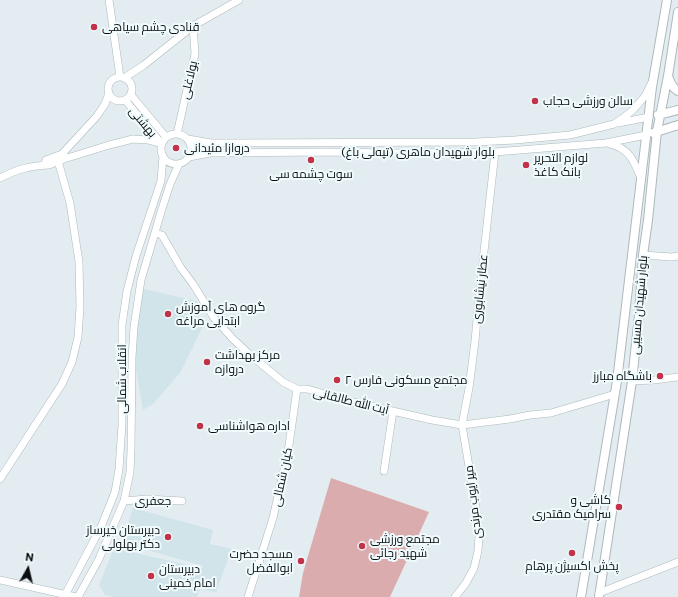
<!DOCTYPE html>
<html>
<head>
<meta charset="utf-8">
<style>
	body { margin:0 }
	#map { position:relative; width:678px; height:597px; overflow:hidden; background:#e3edf1; font-family:Commissioner,sans-serif }
	canvas { display:block }
	.north { position:absolute; left:8px; top:549px; width:40px; height:40px; -webkit-text-stroke:3px #f0fbfe; paint-order:stroke; rotate:8deg; font-size:11px; font-weight:700; line-height:16px; text-align:center; color:#0a0d0f }
	.north::after { content:''; display:block; margin:auto; width:14px; height:18px; background:#0a0d0f; clip-path:polygon(50% 0,100% 100%,50% 72%,0 100%) }
</style>
</head>
<body>
<div id="map">
<canvas width="678" height="597"></canvas>
<div class="north">N</div>
</div>
<script>
const ctx = document.querySelector('canvas').getContext('2d');
ctx.lineJoin = 'round';
function paint(path, color) {
  ctx.fillStyle = color;
  ctx.fill(path, 'evenodd');
}
function trace(path, color, width, dash) {
  ctx.strokeStyle = color;
  ctx.lineWidth = width;
  ctx.lineCap = dash ? 'butt' : 'round';
  ctx.setLineDash(dash || []);
  ctx.stroke(path);
}
function label(font, color, halo, rows, align = 'center') {
  ctx.font = font + ' Commissioner,Cairo,sans-serif';
  ctx.lineWidth = 4;
  ctx.setLineDash([]);
  ctx.textBaseline = 'middle';
  ctx.strokeStyle = halo;
  ctx.fillStyle = color;
  for (const [text, x, y, turn = 0] of rows) {
    ctx.save();
    ctx.translate(x, y);
    ctx.rotate((+turn || 0) * Math.PI / 180);
    ctx.textAlign = isNaN(turn) ? turn : align;
    if (halo) ctx.strokeText(text, 0, 0);
    ctx.fillText(text, 0, 0);
    ctx.restore();
  }
}
paint(new Path2D(`
	M140,288l56,13 7,7 -5,11 6,5 -24,49 -27,31 -10,6 -9,-52z
	M133,508l80,22 -3,14 22,5 -16,43 -16,-3 -3,8h-84l-8,-2 -6,-10 15,-37 87,20 3,-2 -82,-23z`), '#d0e4ea');
paint(new Path2D(`
	M331,478l98,34 -39,85h-91l4,-24z`), '#dbacad');
const minor = new Path2D(`
	M109,0l11,77
	M108 89a12 12 0 1 1 24 0a12 12 0 1 1-24 0Z
	M124,78l20,-13 49,-39 46,-26
	M131,95l35,42
	M125,100l37,44
	M618,123l31,-6
	M161 149a15 15 0 1 1 30 0a15 15 0 1 1-30 0Z
	M177,134l18,-80 -2,-28
	M188,139l23,4h19l246,-1 39,-2 55,-5 44,-11 9,-6 10,-8 12,-14 7,-14
	M610,144c19,4 24,17 31,34
	M62,154l35,-38 8,-12 4,-11
	M62,154l3,2 -1,3 -15,6 -3,-1 -1,-1 1,-3z
	M189,157l21,-4 116,-1 68,1 101,-1 111,-9 40,-8
	M64,159l45,-14 24,-6 15,1 14,4
	M0,178c18,-9 29,-12 49,-13
	M155,233l7,2 19,33 12,16 21,34 19,21 15,14 35,29 14,7h10l46,13 79,18 30,5 48,-6 20,-4 21,-2 64,-19
	M643,255l29,2 6,-1
	M632,381l22,-1 24,-3
	M384,471l9,-60
	M0,479l62,-95 10,-22 6,-25 2,-30 -1,-45 -9,-59 -12,-42
	M124,501l23,-2 35,2
	M0,580l76,17
	M599,593l79,-31
	M64,597l37,-70 14,-35 4,-23 3,-44v-100l5,-34 9,-35 25,-75 2,-25
	M78,597l21,-38 25,-58 6,-29 1,-21 1,-94 2,-30 7,-47 20,-68 9,-28 9,-20
	M248,597l25,-79 15,-66 9,-63
	M455,597l11,-14 8,-15 4,-17 1,-15 -4,-34 -13,-77 7,-37 6,-47 4,-44 16,-145`);
const major = new Path2D(`
	M668,76c2,6 4,12 10,15
	M658,115l20,-5
	M653,133l25,-8
	M581,597l36,-216 35,-294 15,-87
	M599,597l33,-216 7,-66 4,-60 5,-35 9,-89 11,-55 10,-64`);
trace(minor, '#adb8bb', 8);
trace(major, '#adb8bb', 10);
trace(minor, '#fff', 7);
trace(major, '#fff', 8);
for (const [x, y, r, color] of [
	[94,27,4,"#c23248"],
	[535,101,4,"#c23248"],
	[176,148,4,"#c23248"],
	[311,160,4,"#c23248"],
	[526,165,4,"#c23248"],
	[168,314,4,"#c23248"],
	[207,362,4,"#c23248"],
	[660,376,4,"#c23248"],
	[337,380,4,"#c23248"],
	[200,426,4,"#c23248"],
	[619,507,4,"#c23248"],
	[168,537,4,"#c23248"],
	[362,546,4,"#c23248"],
	[572,553,4,"#c23248"],
	[301,561,4,"#c23248"],
	[151,576,4,"#c23248"]
]) {
  const dot = new Path2D();
  dot.arc(x, y, r, 0, 2 * Math.PI);
  ctx.fillStyle = color;
  ctx.fill(dot);
  trace(dot, '#f0fbfe', 1.5);
}
label('12px', '#0a0d0f', '#f0fbfe', [
	["قنادی چشم سیاهی",102,27],
	["سالن ورزشی حجاب",543,101],
	["دروازا مئیدانی",184,148],
	["لوازم التحریر",534,158],
	["بانک کاغذ",534,172],
	["سوت چشمه سی",311,174,"center"],
	["گروه های آموزش",176,307],
	["ابتدایی مراغه",176,321],
	["مرکز بهداشت",215,355],
	["دروازه",215,369],
	["باشگاه مبارز",652,376,"right"],
	["مجتمع مسکونی فارس ۲",345,380],
	["اداره هواشناسی",208,426],
	["کاشی و",611,500,"right"],
	["سرامیک مقتدری",611,514,"right"],
	["دبیرستان خیرساز",160,530,"right"],
	["دکتر بهلولی",160,544,"right"],
	["مجتمع ورزشی",370,539],
	["شهید رجائی",370,553],
	["مسجد حضرت",293,554,"right"],
	["ابوالفضل",293,568,"right"],
	["پخش اکسیژن پرهام",572,566,"center"],
	["دبیرستان",159,569],
	["امام خمینی",159,583]
], 'left');
label('12px', '#0a0d0f', '#f0fbfe', [
	["بولاغلی",189,80,-77],
	["بهشتی",143,122,50],
	["بلوار شهیدان ماهری (تپه‌لی باغ)",418,152],
	["عطار نیشابوری",480,289,-84],
	["بلوار شهیدان مسیبی",639,305,-85],
	["انقلاب شمالی",122,379,-90],
	["آیت الله طالقانی",351,401,14],
	["کیان شمالی",282,477,-78],
	["جعفری",153,501],
	["میر ایوب مرندی",473,502,-97]
]);
</script>
</body>
</html>
